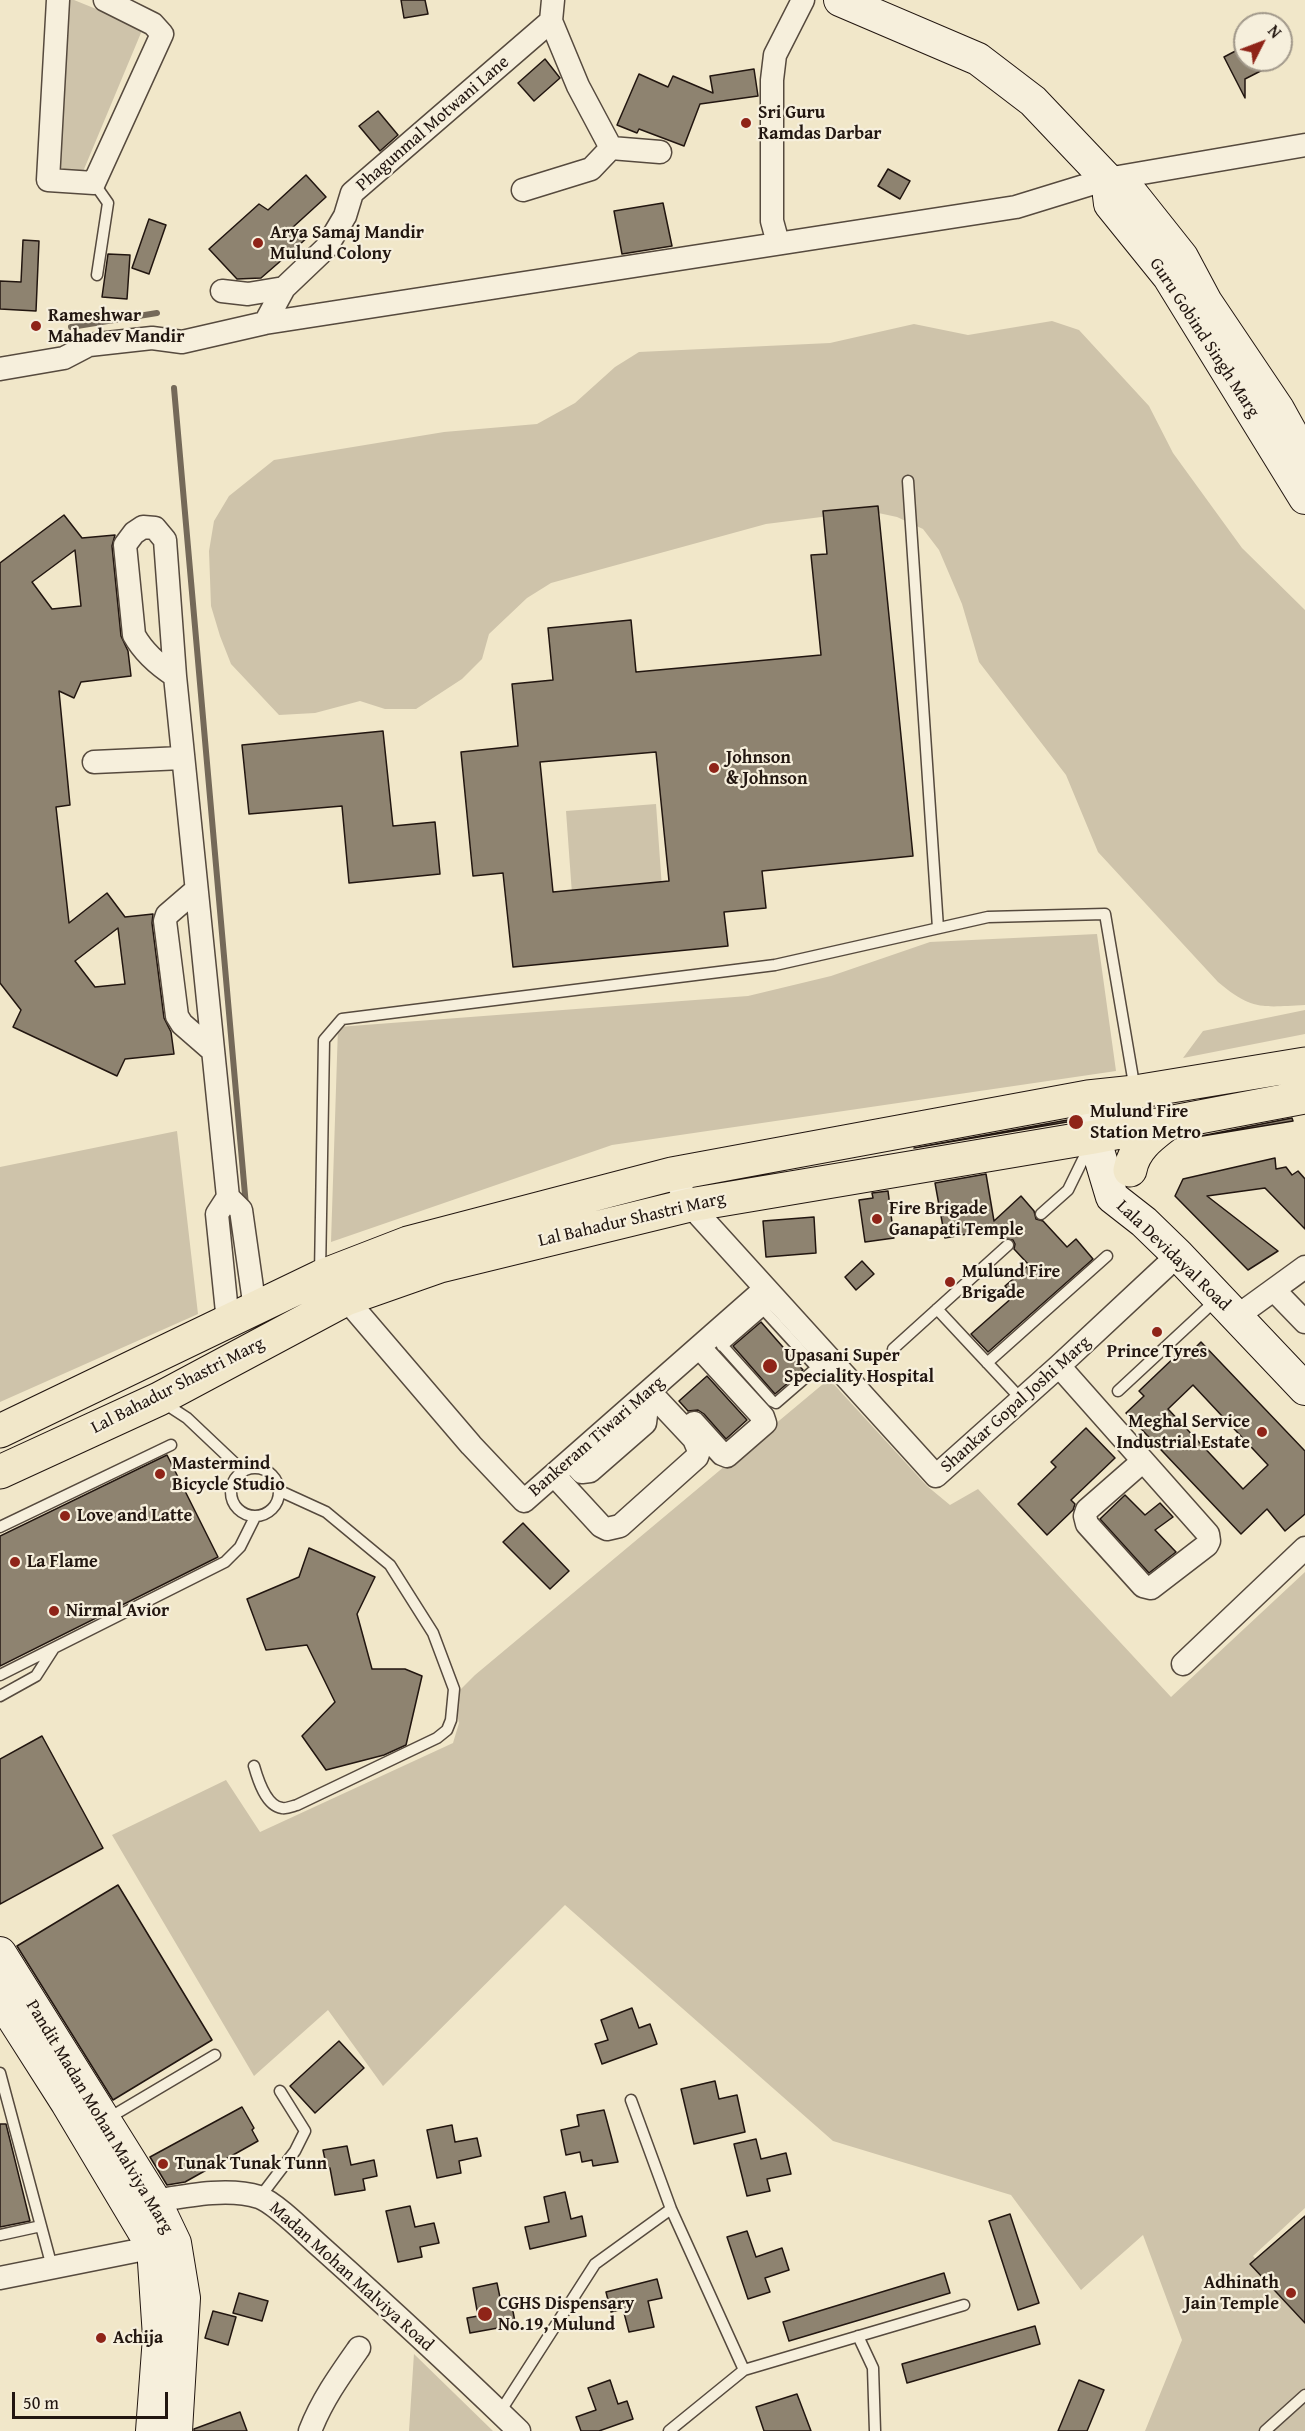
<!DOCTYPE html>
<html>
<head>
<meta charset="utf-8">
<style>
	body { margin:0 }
	#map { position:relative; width:1305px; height:2431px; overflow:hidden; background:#f1e7c9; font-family:"Gentium Book Plus",serif }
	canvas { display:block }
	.north { position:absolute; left:1233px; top:12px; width:60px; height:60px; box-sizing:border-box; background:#f6efdc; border:2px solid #a1988a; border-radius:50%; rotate:48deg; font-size:16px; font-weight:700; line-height:24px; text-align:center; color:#221610 }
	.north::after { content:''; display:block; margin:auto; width:21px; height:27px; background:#8f2418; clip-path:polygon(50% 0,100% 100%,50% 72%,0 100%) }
	.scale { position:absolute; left:12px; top:2392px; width:156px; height:27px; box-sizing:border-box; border:3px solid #221610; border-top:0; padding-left:8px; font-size:18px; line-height:21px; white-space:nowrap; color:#221610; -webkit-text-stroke:4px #f6efdc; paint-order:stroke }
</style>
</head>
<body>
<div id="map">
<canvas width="1305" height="2431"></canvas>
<div class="north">N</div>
<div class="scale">50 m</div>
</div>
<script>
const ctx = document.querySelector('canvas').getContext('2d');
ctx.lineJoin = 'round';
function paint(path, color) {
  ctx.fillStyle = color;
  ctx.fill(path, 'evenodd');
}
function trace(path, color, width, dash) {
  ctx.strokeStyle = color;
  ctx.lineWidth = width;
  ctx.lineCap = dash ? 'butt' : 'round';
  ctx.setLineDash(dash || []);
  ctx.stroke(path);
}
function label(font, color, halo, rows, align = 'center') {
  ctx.font = font + ' "Gentium Book Plus",serif';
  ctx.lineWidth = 4.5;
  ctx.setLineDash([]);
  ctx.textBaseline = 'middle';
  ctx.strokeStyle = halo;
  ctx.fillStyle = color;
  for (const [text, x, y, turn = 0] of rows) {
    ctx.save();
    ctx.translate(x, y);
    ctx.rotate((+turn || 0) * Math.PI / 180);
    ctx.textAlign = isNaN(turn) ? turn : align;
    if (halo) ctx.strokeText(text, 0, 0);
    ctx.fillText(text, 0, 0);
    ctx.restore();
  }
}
paint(new Path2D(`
	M68,0h6l69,28 -61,146 -26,-4z
	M1052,321l27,9 70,76 24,47 69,95 63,62v395c-42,2 -53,6 -87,-23l-120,-130 -32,-77 -87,-113 -17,-58 -23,-54 -16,-21 -26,-12 -28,-6 -103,13 -215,59 -24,15 -38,36 -7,25 -20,20 -46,30h-31l-25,-8 -45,12 -36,2 -48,-51 -11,-28 -9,-30 -2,-55 5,-30 15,-25 45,-36 170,-28 93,-8 38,-21 40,-36 24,-15 191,-9 84,-19 54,11z
	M656,804l6,84 -90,6 -6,-83z
	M1097,934l19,137 -504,74 -281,97 7,-215 410,-31 83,-20 99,-34z
	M1305,1010v24l-122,24 20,-27z
	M177,1131l21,183 -198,88v-235z
	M829,1379l98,107 23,19 28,-16 193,208 134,-125v636l-52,48 52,58v117h-160l37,-91 -39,-105 -62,55 -70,-95 -178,-54 -268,-236 -182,181 -55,-76 -74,66 -142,-241 114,-55 34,52 193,-89 6,-20 -6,-26 22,-22z
	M414,2353v1l79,77h-84z`), '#cec3aa');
trace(new Path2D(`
	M71,327l86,-14
	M174,388l72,818`), '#746959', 6);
const building = new Path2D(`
	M401,0h24l3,14 -24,4z
	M1245,46v14h37l-37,19v19l-21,-41z
	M545,59l15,19 -26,23 -16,-18z
	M754,69l4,27 -58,8 -16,42 -45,-17 -2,4 -20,-8 22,-51 29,13 5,-11 40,17 -3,-17z
	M378,111l20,24 -18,16 -21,-25z
	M888,169l22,12 -10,18 -22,-13z
	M306,175l20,22 -34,31 15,10 -46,40 -24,1 -28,-30 50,-45 9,6z
	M663,203l9,43 -50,8 -8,-43z
	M149,219l17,6 -17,49 -17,-6z
	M23,240l16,1 -3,70 -36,-2v-28l21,1z
	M108,254l22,1 -3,44 -25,-2z
	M878,506l35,350 -151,15 4,37 -42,4 4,34 -215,21 -10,-94 -30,3 -12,-124 57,-6 -6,-62 41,-4 -5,-52 83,-8 5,52 185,-17 -10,-100 16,-1 -4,-43zM656,752l13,129 -116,11 -13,-130z
	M64,515l18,23 33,-3 -3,11 9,90 7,15 3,25 -50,6 -7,16 -15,-7 11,114 -14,2 13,116 38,-30 18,24 28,-3 -1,9 12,95 7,14 3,22 -49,5 -8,17 -104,-49 8,-17 -21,-27v-420zM75,550l6,56 -29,3 -20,-27zM118,928l7,56 -30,3 -20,-26z
	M383,731l10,95 42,-4 5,52 -91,9 -7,-77 -93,8 -7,-69z
	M1292,1118l1,3 -97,16z
	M1073,1119v2l-159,27z
	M1275,1158l1,11 10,-2 6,8 6,-4 7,8v50l-40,-41 -58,8 71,55 -30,19 -73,-74 8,-17z
	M986,1174l8,47 27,-25 13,15 2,8 7,2 24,26 9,-8 17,20 -105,93 -17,-18 43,-38 -9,-10 24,-21 -15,-16 1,-5 -2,-4 -9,-1 -9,-10 -50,9 -10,-55z
	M888,1191l6,47 -29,4 -6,-42 14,-2 -1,-5z
	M814,1217l2,36 -50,4 -3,-36z
	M862,1261l12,13 -18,16 -11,-13z
	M761,1322l42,48 -28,24 -42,-48z
	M1201,1342l104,109v63l-20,17 -18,-22 -26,25 -115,-121 18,-17 -5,-5 41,-39 5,6zM1193,1385l75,80 -25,24 -75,-80z
	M707,1376l40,44 -21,19 -22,-25 -6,-4 -10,1 -9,-10z
	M1086,1428l29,30 -44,42 4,4 -2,6 -26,25 -29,-31 38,-37 -5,-5z
	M167,1455l51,102 -218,109v-130z
	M1125,1495l20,20 15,-12 13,14 -18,13 21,22 -27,21 -49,-54z
	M523,1523l46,48 -19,18 -47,-47z
	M309,1548l66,29 -18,37 15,55h33l17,7 -16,69 -22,10 -58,15 -24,-34 33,-34 -28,-57 -41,5 -19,-51 52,-22z
	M42,1736l61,112 -103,56v-145z
	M118,1885l94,155 -99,60 -96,-154z
	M632,2008l7,20 11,-4 7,20 -55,20 -7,-20 13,-4 -7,-20z
	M339,2041l25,27 -49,45 -25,-27z
	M715,2081l4,18 18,-4 8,37 -51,12 -13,-55z
	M242,2107l12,21 -2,2 6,11 -73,41 -18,3 -17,-28z
	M604,2110l14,52 -25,4 -1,-6 -10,2 -2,-10 -14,3 -5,-25 18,-4 -2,-11z
	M0,2124h6l24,97 -30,6z
	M452,2125l3,17 22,-4 4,18 -22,5 2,12 -24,5 -10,-48z
	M756,2139l5,20 25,-6 5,21 -24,5 3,12 -23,5 -13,-52z
	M347,2146l4,19 23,-5 3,16 -14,3 2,11 -30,5 -5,-27 -3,1 -4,-19z
	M565,2192l6,27 11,-3 4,20 -56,13 -5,-22 24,-5 -5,-25z
	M410,2206l5,21 19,-4 5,20 -19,4 2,10 -24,5 -12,-51z
	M1010,2214l29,89 -21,7 -29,-89z
	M1305,2216v107l-55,-59z
	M747,2231l9,26 26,-9 7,22 -24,8 5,14 -22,7 -21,-62z
	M944,2273l6,20 -161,48 -6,-19z
	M657,2279l5,19 -14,3 6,26 -25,5 -6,-23 -12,3 -5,-20z
	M497,2283l5,24 10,-1 3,16 -7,1 1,3 -39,7 -3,-15 11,-2 -5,-28z
	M239,2293l29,8 -6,20 -29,-8z
	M213,2311l23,6 -8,28 -23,-7z
	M1035,2326l5,18 -133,39 -5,-19z
	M610,2380l8,24 9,-3 6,18 -34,12h-18l-5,-14 20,-7 -8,-22z
	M1079,2380l25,10 -17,41h-29z
	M797,2394l14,37h-47l-8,-24z
	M240,2412l7,19h-53v-2z`);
paint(building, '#8e8370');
trace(building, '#221610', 1.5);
const lane = new Path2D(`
	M94,183l14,20 -11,72
	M908,481l30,447
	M1041,1214l27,-24 22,-45
	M320,1274l4,-234 18,-21 433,-54 213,-48 117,-3 30,176
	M937,1309l85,91
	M764,1310l53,58
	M713,1335l59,66 4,2 52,-45
	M722,1346l45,-39
	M893,1349l115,-104
	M987,1363l120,-107
	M1118,1391l98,-91
	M164,1403l23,15 56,53
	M231 1492a24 24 0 1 1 48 0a24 24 0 1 1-48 0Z
	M0,1527l171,-82
	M0,1675l225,-113 15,-15 15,-30
	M0,1696l36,-20 18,-28
	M254,1766c4,14 12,40 28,42 5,1 11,-2 15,-3l140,-67 10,-8 4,-10 3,-31 -21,-56 -43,-68 -64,-53 -46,-21
	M0,2073l52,194
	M631,2100l40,109 73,161
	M107,2119l108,-64
	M260,2197l35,-46 10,-20 -25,-40
	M0,2235l41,-9
	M858,2336l15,32 2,63
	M500,2412l95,-148 76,-55
	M669,2431l75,-61 220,-65
	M1265,2431l40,-36`);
const street = new Path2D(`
	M58,0l-10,180 46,3 68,-149 -9,-10 -48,-24
	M553,0l-2,21 27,65 33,62
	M523,190l68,-21 20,-21 49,4
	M778,243l-6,-22v-141l3,-25 28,-55
	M222,291l26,3 36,-6
	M265,323l19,-35 42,-40 19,-32 7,-23 199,-172
	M0,369l64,-11 25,-13 63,-7 30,4 83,-19 751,-116 91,-28 198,-34
	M143,527l12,1 10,12 10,136c-17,-11 -31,-23 -41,-41l-9,-90 9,-12z
	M175,676l53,521 -11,17 11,108
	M94,762l88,-4
	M196,890l-29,25 -2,6 12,95 5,8 31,27
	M672,1174l18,31 246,271 123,-110 119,-111
	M228,1197l13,13 14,99
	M1274,1290l31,32
	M346,1299l125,146 53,56 241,-212
	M1236,1317l69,-50
	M1059,1366l149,168 1,7 -2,4 -56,43 -8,-2 -56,-62 -2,-8 2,-6 56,-49
	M694,1423l28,31 5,2 38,-33 -2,-6 -64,-70
	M571,1460l11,12 8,-1 55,-48 1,-8 -11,-11
	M554,1475l47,51 6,3 13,-3 77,-69 2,-6 -5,-12 -45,-48
	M1183,1664l122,-116
	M155,2201c30,-5 73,-14 104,-4 17,6 48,38 63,51 67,60 133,121 197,183
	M0,2278l165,-33
	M310,2431c12,-31 30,-56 49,-83`);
const secondary = new Path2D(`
	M840,0l138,59 55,42 74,78
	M1305,458l-27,-49 -72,-107 -24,-45 -54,-68 -21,-10 3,25 59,73 136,221
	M1088,1097l6,40 18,60 32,25 34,33 127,134
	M0,1953l155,248 20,42 9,55 -8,133
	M0,1998l67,105 86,144 6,90 -7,94`);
const primary = new Path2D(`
	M1130,1170c4,-22 21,-34 38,-47
	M0,1431l320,-154 88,-34 264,-69 416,-77 47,-5 170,-28
	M0,1472l159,-73 187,-100 94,-33 250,-61 404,-68 211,-40`);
trace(lane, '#564a3e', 13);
trace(street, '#564a3e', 25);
trace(secondary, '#221610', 34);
trace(primary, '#221610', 35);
trace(lane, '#f6efdc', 10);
trace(street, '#f6efdc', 22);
trace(secondary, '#f6efdc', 32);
trace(primary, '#f1e7c9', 33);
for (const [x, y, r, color] of [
	[746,123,6,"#8f2418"],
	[258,243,6,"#8f2418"],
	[36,326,6,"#8f2418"],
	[714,768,6,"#8f2418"],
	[1076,1122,8,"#8f2418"],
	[877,1219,6,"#8f2418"],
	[950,1282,6,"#8f2418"],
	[1157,1332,6,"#8f2418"],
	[770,1366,8,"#8f2418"],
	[1262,1432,6,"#8f2418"],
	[160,1474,6,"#8f2418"],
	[65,1516,6,"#8f2418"],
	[15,1562,6,"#8f2418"],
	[54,1611,6,"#8f2418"],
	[163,2164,6,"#8f2418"],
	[1291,2293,6,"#8f2418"],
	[485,2314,8,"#8f2418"],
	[101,2338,6,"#8f2418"]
]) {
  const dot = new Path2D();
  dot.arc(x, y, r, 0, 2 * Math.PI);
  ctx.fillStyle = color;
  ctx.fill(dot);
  trace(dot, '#f6efdc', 2);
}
label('bold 18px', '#221610', '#f6efdc', [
	["Sri Guru",758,113],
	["Ramdas Darbar",758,134],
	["Arya Samaj Mandir",270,233],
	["Mulund Colony",270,254],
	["Rameshwar",48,316],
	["Mahadev Mandir",48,337],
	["Johnson",726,758],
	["& Johnson",726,779],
	["Mulund Fire",1090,1112],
	["Station Metro",1090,1133],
	["Fire Brigade",889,1209],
	["Ganapati Temple",889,1230],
	["Mulund Fire",962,1272],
	["Brigade",962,1293],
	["Prince Tyres",1157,1352,"center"],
	["Upasani Super",784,1356],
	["Speciality Hospital",784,1377],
	["Meghal Service",1250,1422,"right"],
	["Industrial Estate",1250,1443,"right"],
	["Mastermind",172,1464],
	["Bicycle Studio",172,1485],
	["Love and Latte",77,1516],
	["La Flame",27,1562],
	["Nirmal Avior",66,1611],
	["Tunak Tunak Tunn",175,2164],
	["Adhinath",1279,2283,"right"],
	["Jain Temple",1279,2304,"right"],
	["CGHS Dispensary",498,2304],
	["No.19, Mulund",498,2325],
	["Achija",113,2338]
], 'left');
label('18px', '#221610', '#f6efdc', [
	["Phagunmal Motwani Lane",433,124,-41],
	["Guru Gobind Singh Marg",1204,338,57],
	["Lal Bahadur Shastri Marg",632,1220,-13],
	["Lala Devidayal Road",1173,1256,44],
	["Lal Bahadur Shastri Marg",178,1386,-27],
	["Shankar Gopal Joshi Marg",1016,1405,-42],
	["Bankeram Tiwari Marg",597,1437,-41],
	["Pandit Madan Mohan Malviya Marg",99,2117,59],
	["Madan Mohan Malviya Road",351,2277,42]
]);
</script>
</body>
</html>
